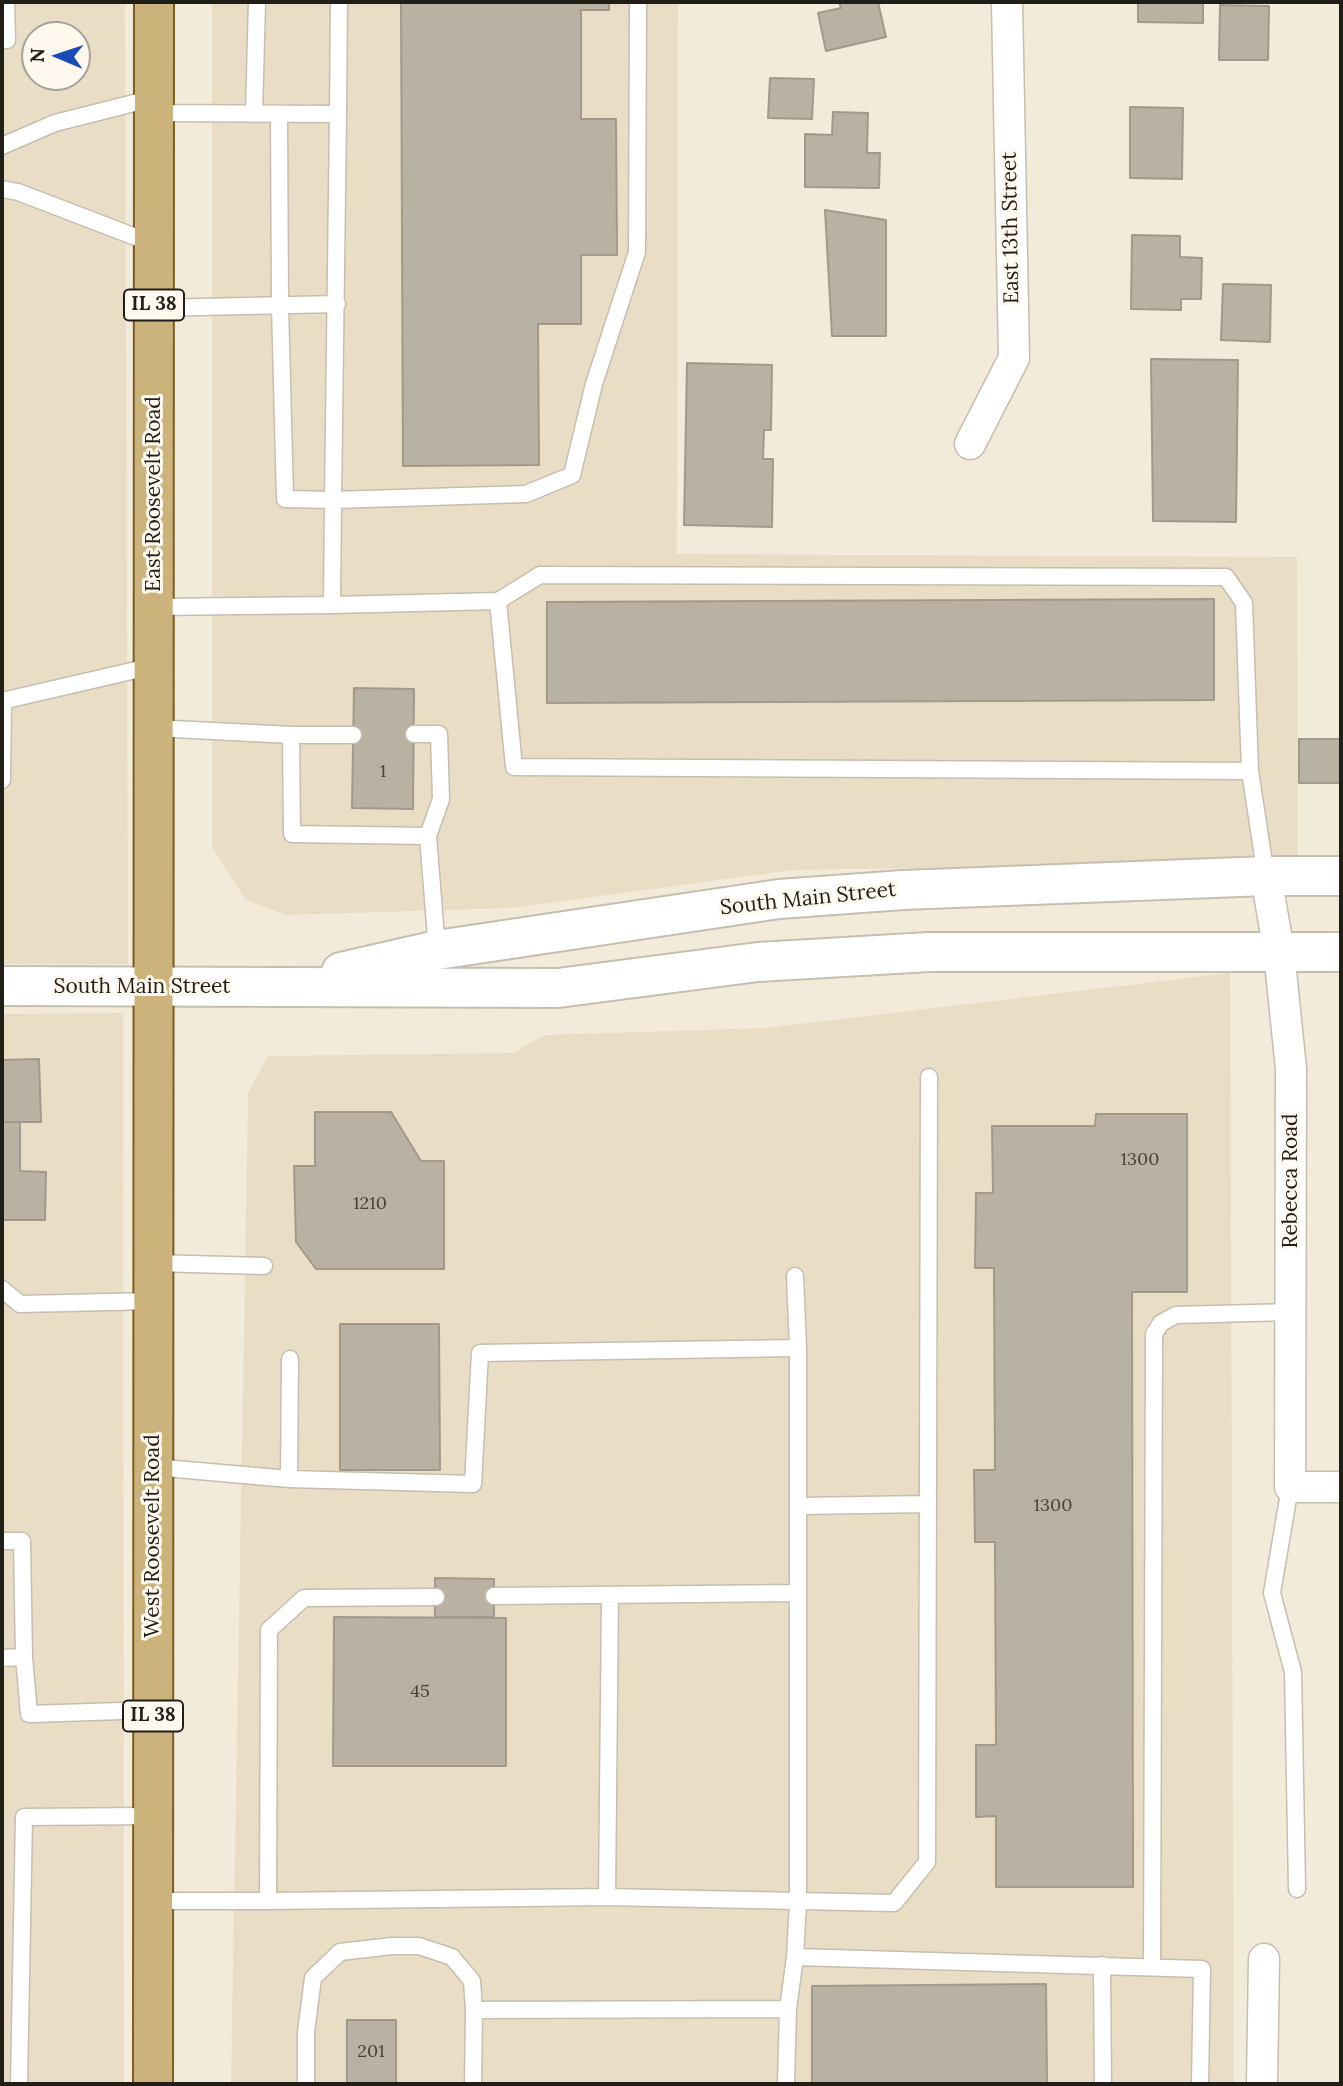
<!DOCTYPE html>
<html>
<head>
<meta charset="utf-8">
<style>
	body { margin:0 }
	#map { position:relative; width:1343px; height:2086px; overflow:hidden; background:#f3ebda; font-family:Lora,serif }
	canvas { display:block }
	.frame { position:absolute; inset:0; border:4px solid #211e18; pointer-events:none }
	.north { position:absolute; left:21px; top:21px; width:70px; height:70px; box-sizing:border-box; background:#fef8ee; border:2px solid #a6a198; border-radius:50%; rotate:272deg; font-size:19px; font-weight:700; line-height:28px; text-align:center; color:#211e18 }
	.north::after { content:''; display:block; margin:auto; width:24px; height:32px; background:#194cb9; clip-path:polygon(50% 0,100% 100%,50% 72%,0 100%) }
</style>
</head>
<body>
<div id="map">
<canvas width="1343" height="2086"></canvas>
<div class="frame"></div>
<div class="north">N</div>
</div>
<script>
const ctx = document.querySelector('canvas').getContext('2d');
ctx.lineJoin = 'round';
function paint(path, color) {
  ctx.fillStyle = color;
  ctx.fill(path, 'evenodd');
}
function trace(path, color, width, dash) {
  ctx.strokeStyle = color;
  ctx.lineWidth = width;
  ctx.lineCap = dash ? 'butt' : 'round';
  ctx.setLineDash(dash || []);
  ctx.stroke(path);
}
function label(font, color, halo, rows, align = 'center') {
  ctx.font = font + ' Lora,serif';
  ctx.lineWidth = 6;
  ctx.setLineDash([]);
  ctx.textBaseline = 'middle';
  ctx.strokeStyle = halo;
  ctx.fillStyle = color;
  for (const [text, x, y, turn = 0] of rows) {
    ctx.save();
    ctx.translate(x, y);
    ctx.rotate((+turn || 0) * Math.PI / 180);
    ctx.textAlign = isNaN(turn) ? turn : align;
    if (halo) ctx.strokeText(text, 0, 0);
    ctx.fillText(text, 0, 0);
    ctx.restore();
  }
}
paint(new Path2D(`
	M2,2h123l3,962h-126zM35,35h42v42h-42z
	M212,2h466l-1,552 620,3 1,305 -505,8 -282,38 -225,7 -40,-15 -34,-52z
	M1230,973l4,1111h-1003l17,-991 20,-37 245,-3 31,-18 221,-7z
	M123,1013l1,1071h-122v-1070z`), '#eaddc6');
const building = new Path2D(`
	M401,2h208v8h-28v109h35l1,136h-36v69h-43l1,141 -136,1z
	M839,2h39l8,35 -60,14 -8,-38 23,-5z
	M1138,2h65v21l-65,-1z
	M1220,5l49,1 -1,54h-49z
	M770,78l44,1 -2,40 -44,-1z
	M1130,107l53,1 -1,71 -52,-1z
	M833,112l35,1 -1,40h13l-1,35 -74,-1v-53l27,1z
	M825,210l61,10v116h-54z
	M1132,235l48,1v21l22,1 -1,41h-20v11l-50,-1z
	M1223,284l48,1 -1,57 -49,-2z
	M1151,359l87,1 -2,162 -83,-1z
	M687,363l85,2 -1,65h-7l-1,29h10l-1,68 -88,-2z
	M1214,599v101l-667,3v-101z
	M354,688l60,1 -1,120 -61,-1z
	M1299,739h42v44h-42z
	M39,1059l2,63h-39v-62z
	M315,1112h76l30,49h23v108h-128l-20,-27 -2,-76h21z
	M1096,1114h91v178h-55l1,595h-137v-71l-20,1v-72h20l-1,-203h-20l-1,-72h21l-1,-202h-19l1,-75h17l-1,-67h103z
	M2,1122h18v49l26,1 -1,48h-43z
	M340,1324h99l1,146h-100z
	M435,1578l59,1v38h-59z
	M334,1617l172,1v148h-173z
	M1046,1984l1,100h-235v-98z
	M347,2020h49v64h-49z`);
paint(building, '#b9b1a1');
trace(building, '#a1998a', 2);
const lane = new Path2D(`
	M2,40h5l-1,-38
	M154,113l184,1 -5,386 -48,-1 -5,-194 -1,-191
	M254,114l3,-112
	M338,114l1,-112
	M2,146l53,-23 99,-25
	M2,189l16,3 136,52
	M154,308l183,-4
	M498,601l42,-26 686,2 18,26 6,168
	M332,605l166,-4 16,166 736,4 16,105
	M154,607l178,-2 1,-105 193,-6 46,-19 22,-91 43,-132 1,-250
	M2,701l151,-35
	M154,728l137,7 1,99 136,2 9,114
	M414,734h25l2,65 -13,37
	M291,735h62
	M2,780l1,-79
	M154,1263l110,3
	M2,1289l18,15 134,-3
	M153,1467l136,12 184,5 7,-131 318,-5 -3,-72
	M289,1479l1,-120
	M1290,1487l-18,106 21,79 4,217
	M798,1506l130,-2
	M2,1541h20l2,116
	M494,1596l303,-3
	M2,1658l22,-1 5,57 124,-4
	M607,1897l3,-302
	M154,1901h114l1,-271 35,-32 132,-1
	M268,1901l339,-4 287,6 33,-41 2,-785
	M795,1957l407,12 -2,115
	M1102,1965l1,119
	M1152,1967l2,-633 7,-11 15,-8 114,-3
	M474,2010l314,-1
	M19,2084l5,-267 129,-1
	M306,2084v-52l7,-54 27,-26 52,-6h27l33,11 20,24 2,29 -1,74
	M786,2084l2,-75 7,-52 3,-54v-555`);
const street = new Path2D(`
	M970,444l44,-86 -7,-356
	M1266,876l13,76 12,117 -1,418h51
	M1262,2084l2,-125`);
const secondary = new Path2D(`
	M341,972l96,-22 342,-51 124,-9 363,-14h75
	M2,986l556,2 200,-26 171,-10h412`);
const primary = new Path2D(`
	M153,2084l1,-2082`);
trace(lane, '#c6beae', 19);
trace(street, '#c6beae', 33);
trace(secondary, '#c6beae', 42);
trace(primary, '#7a5e20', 42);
trace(lane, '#fff', 16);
trace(street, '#fff', 30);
trace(secondary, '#fff', 38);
trace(primary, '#ccb37c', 38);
label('18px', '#47433a', null, [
	["1",383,772],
	["1300",1140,1160],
	["1210",370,1204],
	["1300",1053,1506],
	["45",420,1692],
	["201",371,2052]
]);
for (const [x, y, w] of [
	[154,305,60],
	[153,1716,60]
]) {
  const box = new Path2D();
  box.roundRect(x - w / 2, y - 15.5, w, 31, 5);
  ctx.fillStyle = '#fef8ee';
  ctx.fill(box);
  trace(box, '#211e18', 2);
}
label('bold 19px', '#211e18', null, [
	["IL 38",154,305],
	["IL 38",153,1716]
]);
label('21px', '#211e18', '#fef8ee', [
	["East 13th Street",1011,228,-91],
	["East Roosevelt Road",154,494,-90],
	["South Main Street",808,899,-6],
	["South Main Street",142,987],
	["Rebecca Road",1291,1181,-90],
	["West Roosevelt Road",153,1536,-90]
]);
</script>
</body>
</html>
